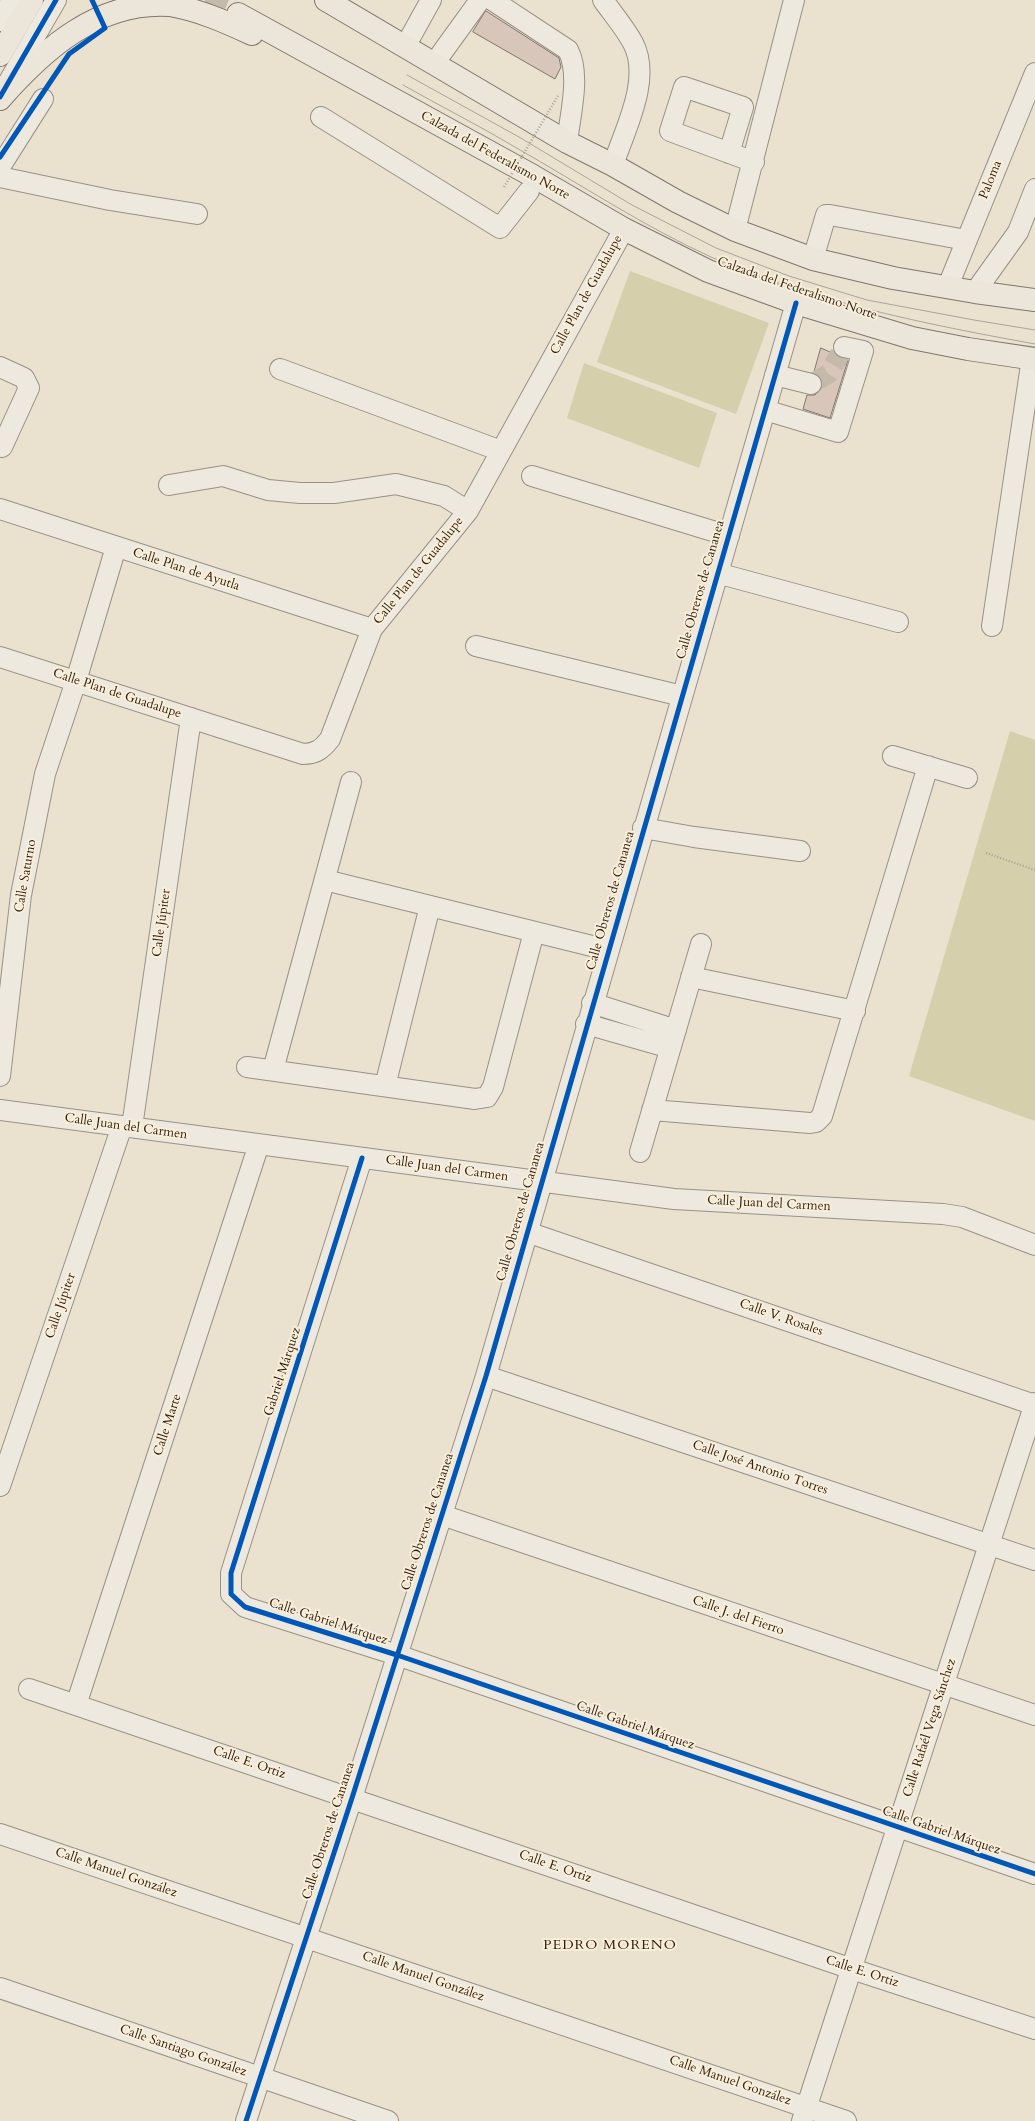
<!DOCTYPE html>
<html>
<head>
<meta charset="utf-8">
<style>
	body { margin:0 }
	canvas { display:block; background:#eae1ce }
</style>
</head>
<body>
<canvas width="1035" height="2121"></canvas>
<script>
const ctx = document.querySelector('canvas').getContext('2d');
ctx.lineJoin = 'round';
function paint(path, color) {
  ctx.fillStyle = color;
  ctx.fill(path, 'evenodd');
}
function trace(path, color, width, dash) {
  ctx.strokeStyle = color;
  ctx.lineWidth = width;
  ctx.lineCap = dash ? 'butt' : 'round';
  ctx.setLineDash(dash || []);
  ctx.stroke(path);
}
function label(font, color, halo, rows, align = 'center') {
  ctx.font = font + ' Cardo,serif';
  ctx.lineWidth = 4;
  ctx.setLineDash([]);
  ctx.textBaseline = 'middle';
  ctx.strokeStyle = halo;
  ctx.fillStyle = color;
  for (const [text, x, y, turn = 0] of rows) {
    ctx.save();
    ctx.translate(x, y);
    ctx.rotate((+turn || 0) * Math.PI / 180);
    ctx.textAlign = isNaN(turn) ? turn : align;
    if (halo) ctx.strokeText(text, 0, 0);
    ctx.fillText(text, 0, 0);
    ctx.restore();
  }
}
paint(new Path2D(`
	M630,271l139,52 -33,91 -139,-52z
	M584,363l133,50 -18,55 -132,-50z
	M1010,731l25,9v381l-126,-45z`), '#d5d0ab');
const building = new Path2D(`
	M486,11l73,47 2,9 -6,12 -82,-47z
	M821,348l27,12 -18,58 -27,-9 4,-14h8l7,-8v-7l-8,-7z`);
paint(building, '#d8c6ba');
trace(building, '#7f776d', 1);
trace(new Path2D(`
	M811,384l17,-10 12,-20`), '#c5baa9', 20, [20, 10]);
trace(new Path2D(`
	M205,0l33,14`), '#c5baa9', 22, [22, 11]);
const minor = new Path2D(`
	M492,0l76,50c13,24 2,66 -1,92
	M603,0c10,14 22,28 30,43 19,36 -8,86 -20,122
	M0,21l12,-21
	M411,36l20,-36
	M441,54l39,-54
	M8,83l48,-83
	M321,117l179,111 29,-37
	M729,153l14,-46 -59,-20 -14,44 84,31
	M0,167l43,-68
	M0,177l110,23 87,14
	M735,230l59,-230
	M813,259l13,-44h4l136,25
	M948,286l87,-213
	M975,292l43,-60 17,-43
	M0,367l24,11 5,10 -27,59
	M280,369l221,82
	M775,375l36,9
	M765,410l73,22 25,-81 -19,-4
	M532,476l197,60
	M169,485l54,-9 45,14 32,3h34l62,-9 48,12 24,15
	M0,509l372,120
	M717,573l181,49
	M992,626l40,-268
	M476,646l206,50
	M0,657l303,97c13,0 19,-5 27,-15l42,-110 96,-118 156,-282
	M893,756l74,22
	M643,828l51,9 106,14
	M325,880l283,70
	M691,977l164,34
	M592,1003l84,27
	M586,1024l84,24
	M247,1067l228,32 12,-2 6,-10 41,-155
	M273,1070l78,-288
	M0,1076l21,-181 24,-121 31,-93 40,-134
	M385,1086l45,-180
	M0,1110l674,89 269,15 19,3 73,28
	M652,1110l158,13 6,-1 6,-6 106,-350
	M132,1127l59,-409
	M640,1152l61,-208
	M362,1158l-131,415v21l14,13 152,48 638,219
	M527,1232l508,173
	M486,1376l549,184
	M0,1486l122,-360
	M442,1515l593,200
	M29,1689l823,280 183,60
	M76,1705l183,-561
	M0,1834l846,287
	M0,1988l388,133
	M246,2121l106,-323 134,-422 310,-1073
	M802,2121l233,-718`);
const major = new Path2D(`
	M326,0l241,142 46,23 65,37 57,28 78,29 80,19 82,14 60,8
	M238,14l295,162 91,53 84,42 88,32 116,35 56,11 67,10
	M0,99c43,-49 98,-99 170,-94 29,5 56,17 82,29`);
const highway = new Path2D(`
	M0,55l32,-55`);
trace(minor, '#999186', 22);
trace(major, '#7f776d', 24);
trace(highway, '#7f776d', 24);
trace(new Path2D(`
	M986,853l49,17`), '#aaa49c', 2.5, [1, 2]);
trace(minor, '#ede9df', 20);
trace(major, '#ebe5da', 22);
trace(highway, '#ebe5da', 22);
trace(new Path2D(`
	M407,75l112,62 113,68 84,43 73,28 78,24 107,20 61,10
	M403,85c37,21 75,40 112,62 65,37 128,79 196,110 103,45 214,67 324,87`), '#aaa49c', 1);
trace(new Path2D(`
	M504,187l55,-93`), '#aaa49c', 2.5, [1, 2]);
trace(new Path2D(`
	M0,97l56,-97
	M0,157l69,-103 36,-26 -13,-28
	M362,1158l-131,415v21l14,13 152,48 638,219
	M246,2121l106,-323 134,-422 310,-1073`), '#0057b8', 5);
label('13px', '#301d14', '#f9eed7', [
	["Calzada del Federalismo Norte",495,156,29],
	["Paloma",991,180,-68],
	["Calzada del Federalismo Norte",797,289,19],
	["Calle Plan de Guadalupe",587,295,-61],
	["Calle Plan de Ayutla",186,570,18],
	["Calle Plan de Guadalupe",419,571,-51],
	["Calle Obreros de Cananea",701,590,-74],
	["Calle Plan de Guadalupe",117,694,18],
	["Calle Saturno",26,876,-80],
	["Calle Obreros de Cananea",611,901,-74],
	["Calle Júpiter",162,923,-82],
	["Calle Juan del Carmen",126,1127,8],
	["Calle Juan del Carmen",447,1169,8],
	["Calle Juan del Carmen",769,1204,3],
	["Calle Obreros de Cananea",521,1212,-74],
	["Calle Júpiter",61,1306,-71],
	["Calle V. Rosales",781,1318,19],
	["Gabriel Márquez",283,1372,-72],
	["Calle Marte",168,1425,-72],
	["Calle José Antonio Torres",760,1468,19],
	["Calle Obreros de Cananea",428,1522,-72],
	["Calle J. del Fierro",738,1616,19],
	["Calle Gabriel Márquez",328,1622,18],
	["Calle Gabriel Márquez",635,1726,19],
	["Calle Rafaél Vega Sánchez",930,1728,-72],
	["Calle E. Ortiz",249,1763,19],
	["Calle Obreros de Cananea",329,1831,-72],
	["Calle Gabriel Márquez",941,1831,19],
	["Calle E. Ortiz",555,1867,19],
	["Calle Manuel González",116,1873,19],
	["Calle E. Ortiz",862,1972,18],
	["Calle Manuel González",423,1977,19],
	["Calle Santiago González",183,2051,19],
	["Calle Manuel González",730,2081,19]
]);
ctx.letterSpacing = '1px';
label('14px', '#301d14', '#f9eed7', [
	["PEDRO MORENO",610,1946]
]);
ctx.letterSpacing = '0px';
</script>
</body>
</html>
